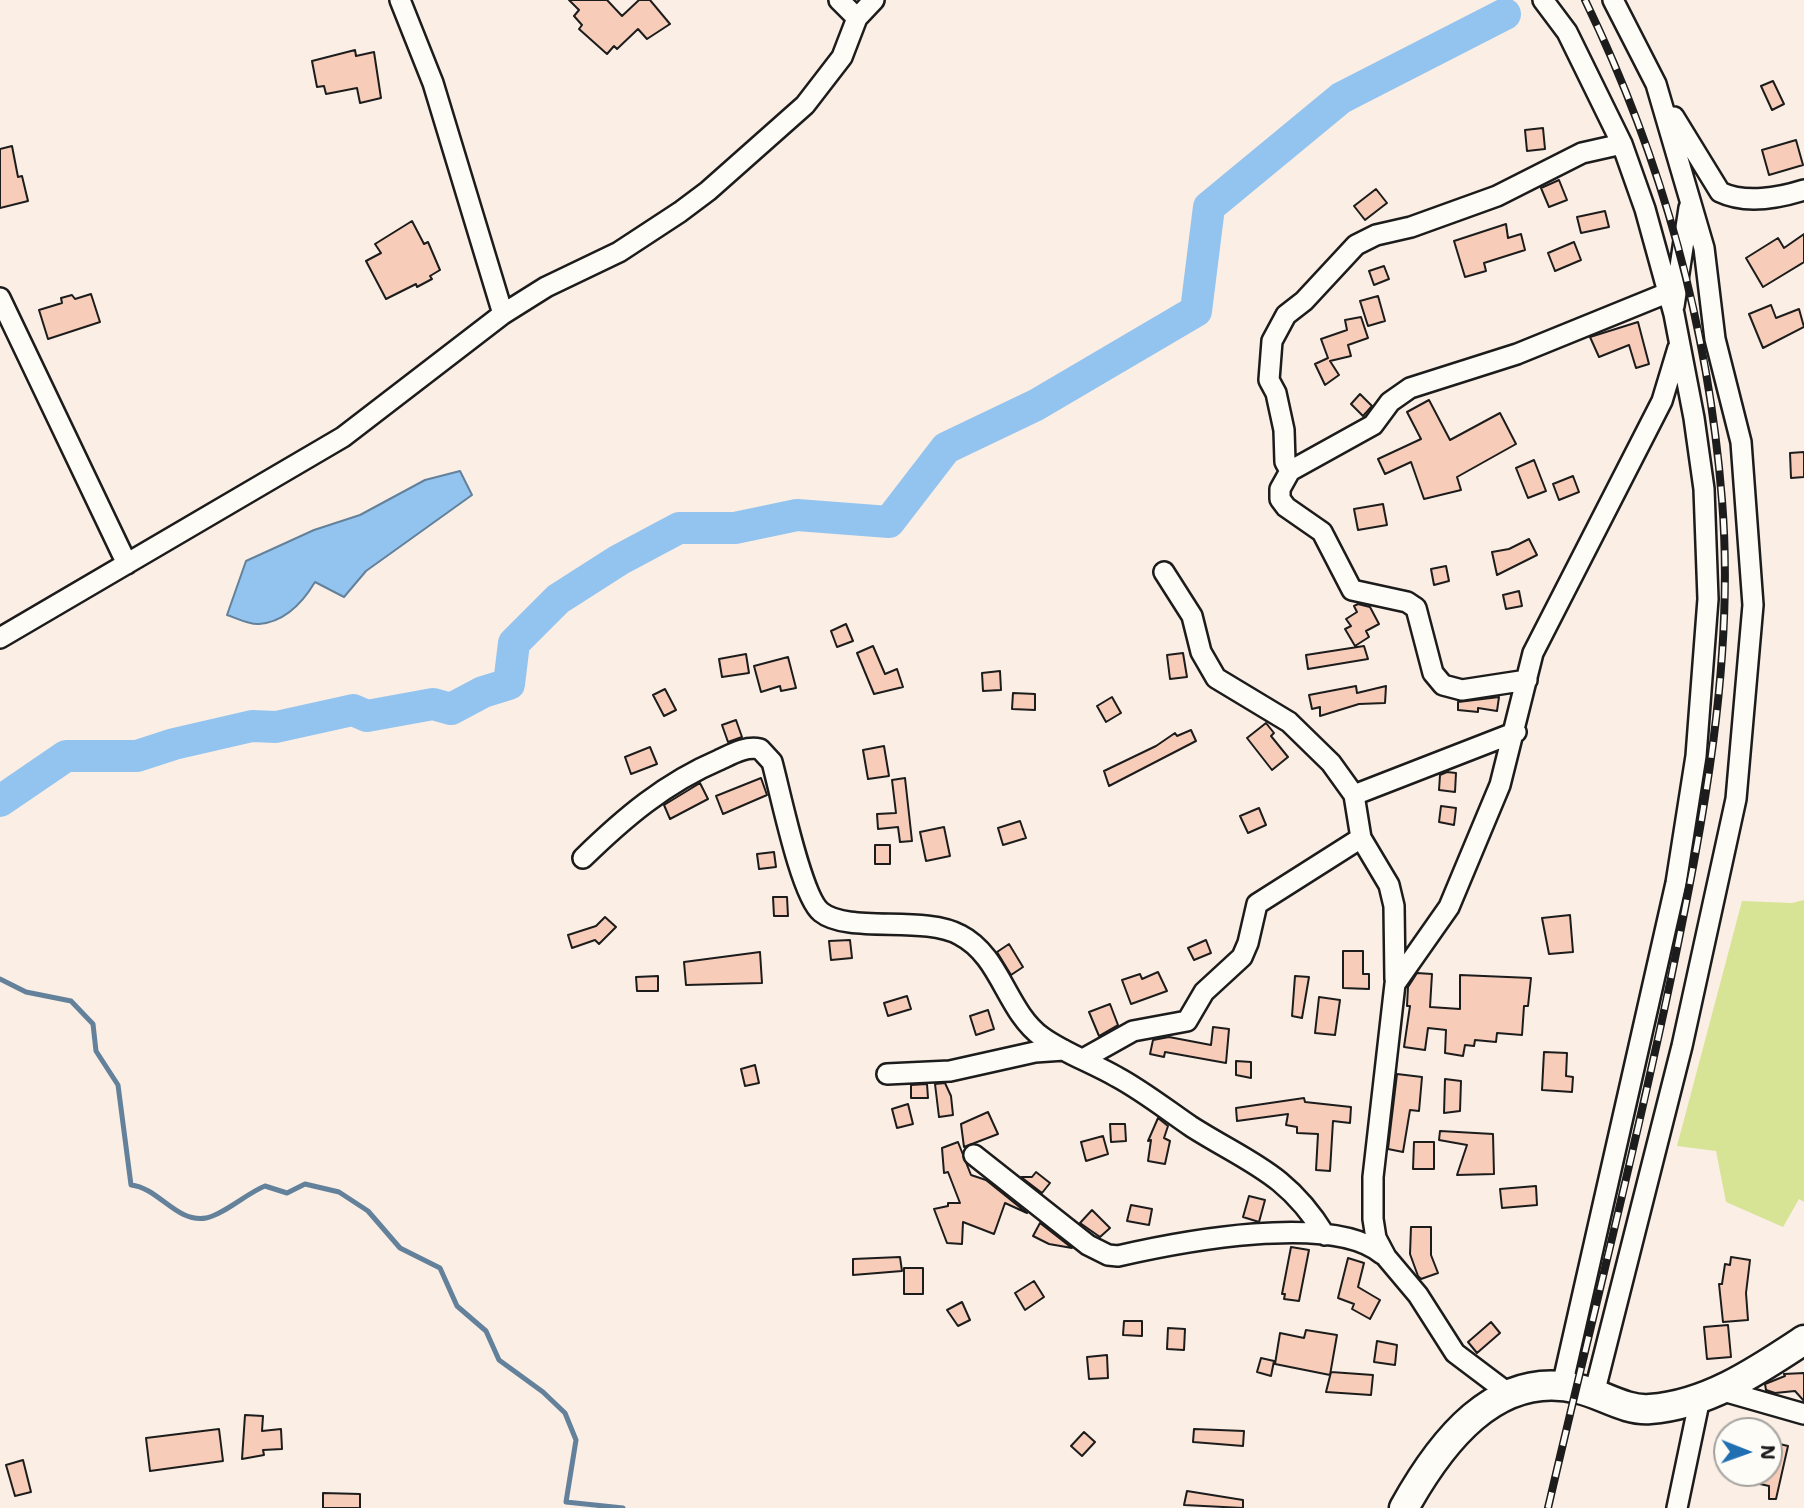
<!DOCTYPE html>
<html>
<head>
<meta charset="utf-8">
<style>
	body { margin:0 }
	#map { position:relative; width:1804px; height:1508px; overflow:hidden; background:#fbeee4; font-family:"Shantell Sans",sans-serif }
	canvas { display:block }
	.north { position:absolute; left:1713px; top:1417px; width:70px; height:70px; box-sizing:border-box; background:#fdfcf7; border:2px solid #a3a29f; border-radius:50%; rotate:91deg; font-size:19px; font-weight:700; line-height:28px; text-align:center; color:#1c1c1c }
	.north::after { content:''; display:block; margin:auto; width:24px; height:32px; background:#1f6fb2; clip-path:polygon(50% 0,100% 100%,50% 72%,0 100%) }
</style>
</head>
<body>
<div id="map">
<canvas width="1804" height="1508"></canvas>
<div class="north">N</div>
</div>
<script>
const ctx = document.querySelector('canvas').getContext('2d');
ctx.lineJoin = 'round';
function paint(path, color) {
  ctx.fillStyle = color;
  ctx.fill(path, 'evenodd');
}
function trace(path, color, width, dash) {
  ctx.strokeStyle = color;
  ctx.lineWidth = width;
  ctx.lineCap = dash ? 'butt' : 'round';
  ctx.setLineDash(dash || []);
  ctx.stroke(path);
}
paint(new Path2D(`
	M1804,900v302l-5,-3 -16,28 -57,-25 -10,-51 -39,-5 65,-245 50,2z`), '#d7e496');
const water = new Path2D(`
	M460,471l12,24 -106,76 -22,26 -29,-15c-12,20 -30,40 -56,42 -9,1 -23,-6 -32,-9l19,-54 68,-31 46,-15 65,-35z`);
paint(water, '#93c4ef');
trace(water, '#63819b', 2);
trace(new Path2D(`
	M0,979l26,13 45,9 22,23 3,27 22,34 13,100c28,3 45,38 75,33 17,-3 41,-25 59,-32l22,7 18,-9 34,8 29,19 32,37 40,20 17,38 29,25 13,29 44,32 22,21 11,27 -10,62 57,6`), '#63819b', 5);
trace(new Path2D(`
	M0,801l66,-45h71l37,-12 78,-18 24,1 77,-17 14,6 66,-12 18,5 32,-17 26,-8 5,-41 44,-44 61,-39 60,-32h56l62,-13 92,7 57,-74 90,-43 160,-94 13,-104 132,-109 164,-84`), '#93c4ef', 32);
const building = new Path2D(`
	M569,0h38l15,16 17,-16h11l20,24 -23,15 -9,-10 -21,20 -3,-3 -7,8 -28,-25 3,-4 -8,-9 5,-6z
	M355,50l1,6 18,-4 7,46 -21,5 -3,-15 -31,6 -2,-8 -7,1 -5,-26z
	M1773,81l11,23 -12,6 -11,-24z
	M1543,128l2,21 -18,2 -2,-21z
	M1796,140l7,25 -34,10 -7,-25z
	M12,146l6,31 4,-1 6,25 -28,7v-59z
	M1559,180l8,20 -18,7 -8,-19z
	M1376,189l11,14 -22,17 -11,-14z
	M1605,211l4,16 -28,6 -4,-16z
	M412,221l12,23 4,-2 12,28 -10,6 2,3 -15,8 -1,-3 -30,15 -20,-38 15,-8 -6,-9z
	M1506,224l2,14 13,-4 4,16 -41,13 2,8 -21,6 -11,-36z
	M1804,234v28l-41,25 -17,-29 32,-20 6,10z
	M1574,242l7,18 -26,11 -7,-18z
	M1384,266l5,13 -15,6 -5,-14z
	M91,294l9,28 -52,17 -9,-29 23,-7 -1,-5 11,-3 3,4z
	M1378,296l7,25 -17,5 -8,-25z
	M1771,305l5,13 23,-9 5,18 -41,21 -14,-34z
	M1361,317l7,21 -20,7 3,11 -21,5 9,14 -14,10 -10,-21 13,-6 -7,-19 26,-9 -2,-10z
	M1638,322l11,42 -13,4 -7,-23 -30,12 -9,-20z
	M1360,394l12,12 -9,10 -12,-12z
	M1429,400l21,40 50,-27 16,31 -59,33 4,13 -37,9 -13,-37 -26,12 -7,-15 43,-20 -14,-27z
	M1804,452v25l-13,1 -1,-25z
	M1534,460l12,31 -18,7 -12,-30z
	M1573,476l6,16 -20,8 -6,-16z
	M1383,504l4,21 -29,5 -4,-21z
	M1529,539l8,16 -40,20 -5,-23 17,-3z
	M1446,566l3,15 -15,4 -3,-16z
	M1519,591l3,15 -16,3 -3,-14z
	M1358,604l12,3 9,17 -13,7 3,6 -14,9 -10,-17 6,-3 -5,-7 11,-7 -3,-6z
	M846,624l7,17 -16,6 -6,-16z
	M873,646l12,28 12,-5 6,18 -29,7 -17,-41z
	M1364,646l4,13 -60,10 -2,-14z
	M1183,653l4,24 -17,2 -3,-24z
	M746,654l3,19 -27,4 -3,-18z
	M788,657l8,31 -15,3 -1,-5 -19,6 -7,-26z
	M1000,671l1,19 -18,1 -1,-18z
	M1356,686l1,7 29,-7 -1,17 -26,1 -39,12v-9l-8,2 -3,-14z
	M665,689l11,21 -12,6 -11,-21z
	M1013,693l22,1v16l-23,-1z
	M1112,697l9,16 -15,9 -9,-16z
	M1499,697l-2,14 -19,-3v4l-20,-2v-8z
	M736,720l6,17 -14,5 -6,-17z
	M1266,723l8,10 -3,3 17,21 -16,13 -25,-32z
	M1191,730l5,11 -87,45 -5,-15 52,-25 19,-13 2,3z
	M884,746l5,30 -21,3 -5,-29z
	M650,747l7,17 -26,10 -6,-17z
	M1447,772l9,1 -1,19 -16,-2 1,-15z
	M761,778l6,17 -44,19 -7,-18z
	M905,778l7,63 -12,1 -2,-15 -20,2 -1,-15 19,-1 -4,-33z
	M700,783l8,16 -38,20 -6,-14z
	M1441,806l15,2 -2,17 -15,-3z
	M1259,808l7,17 -18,8 -8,-17z
	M1020,821l6,17 -23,7 -5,-17z
	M944,827l6,29 -24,5 -6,-29z
	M875,845h15v19h-15z
	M774,852l2,15 -17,2 -2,-15z
	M773,897h14l1,19h-14z
	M1570,915l3,37 -24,2 -7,-36z
	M605,917l11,10 -17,17 -4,-4 -23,8 -4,-13 28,-9z
	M850,940l2,18 -21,2 -2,-19z
	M1206,940l5,13 -17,7 -6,-12z
	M1009,944l14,23 -12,8 -14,-23z
	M1343,951h20v23h6v15l-26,-1z
	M760,952l2,31 -76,2 -2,-23z
	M1158,972l9,19 -36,13 -9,-24 18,-6 2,5z
	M1417,973l15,1 -2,33 30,2v-34l71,3 -3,28h-4l-2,29 -25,-2 -1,9 -21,-2 -1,6 -9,-1 -2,11 -18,-3 1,-23 -18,-2 -3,22 -21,-3 6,-41h-3l1,-19z
	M658,976v15h-21l-1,-14z
	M1295,976l14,1 -7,41 -10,-2z
	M907,996l4,13 -23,7 -4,-13z
	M1319,997l21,3 -5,35 -20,-2z
	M1110,1004l8,21 -19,11 -10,-24z
	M988,1010l6,19 -18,6 -6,-19z
	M1213,1027l16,2 -3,34 -61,-11 -1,5 -14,-3 3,-14 16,-3 42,8z
	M1544,1052l23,1 -1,23 7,1 -1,15 -30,-2z
	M1236,1061l15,1v16l-15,-3z
	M755,1065l4,18 -14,3 -4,-17z
	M1397,1074l25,3 -3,34 -9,-1 -7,42 -15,-3z
	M1445,1079l16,2 -1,30 -16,2z
	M945,1083l6,13 2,19 -14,2 -4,-33z
	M927,1084l1,14h-17v-13z
	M1304,1098l1,4 46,5 -1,16 -17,-2 -3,50 -14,-1 2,-36 -21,-1v-6l-11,-2 2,-11 -51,7 -1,-13z
	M908,1104l5,20 -16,4 -5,-19z
	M988,1112l10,22 -34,13 -3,-23z
	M1158,1118l10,8 -4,12 6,3 -5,23 -17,-3 3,-21 -3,1z
	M1110,1124h15l1,17 -15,1z
	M1440,1131l53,3 1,40 -37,1 10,-30 -28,-5z
	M1103,1136l5,18 -22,7 -5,-19z
	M958,1142l13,33 15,5 41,33 -22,-10 -11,31 -31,-12 -1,22 -15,-1 -13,-34 14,-3v-3h12l-12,-31 -4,1 -2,-25z
	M1414,1142h20v27h-21z
	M1036,1172l14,11 -8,10 -21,-16h11z
	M1536,1186l1,19 -35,3 -2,-19z
	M1249,1196l16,4 -6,22 -16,-5z
	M1131,1205l21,4 -3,16 -22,-4z
	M1092,1210l18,18 -10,9 -20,-14z
	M1040,1223l32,25 -23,-4 -16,-8z
	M1411,1227h20v28l7,18 -17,6 -3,-3 -8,-22z
	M1291,1247l18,3 -10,51 -15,-2 1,-5h-3z
	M900,1257l2,14 -49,4v-16z
	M1731,1257l19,3 -4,33 2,27 -25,2 -4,-38h3l3,-20 5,1z
	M1348,1258l16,5 -6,24 22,13 -10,19 -18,-10 2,-5 -16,-6z
	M904,1268h19v26h-19z
	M1034,1281l10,16 -19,13 -10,-17z
	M962,1302l8,18 -12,6 -11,-16z
	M1124,1321h18v15l-19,-1z
	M1491,1322l9,11 -23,20 -9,-11z
	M1728,1325l3,32 -24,2 -3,-32z
	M1168,1328l17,1 -1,21 -17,-1z
	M1306,1330l31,5 -7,40 -55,-11 5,-31 24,5z
	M1377,1341l20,4 -2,20 -21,-3z
	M1107,1355l1,23 -19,1 -2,-22z
	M1261,1358l13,3 -3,15 -14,-4z
	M1331,1372l42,3 -2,20 -45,-3z
	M1804,1373v28l-9,-10 -20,2 -9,-3 -1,-6 20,-8 -1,-2z
	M245,1415l18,1 -1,15 19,-2 1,20 -19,1 1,5 -22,4z
	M219,1429l4,32 -73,10 -4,-33z
	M1194,1429l50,2 -1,15 -50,-4z
	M1084,1432l11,10 -13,14 -11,-10z
	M1771,1442l17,4 -12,53h-7v-13l-31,-7 1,-6h30z
	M23,1460l8,32 -16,4 -9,-31z
	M1187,1491l56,9v8l-59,-3z
	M323,1493l37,1v14h-37z`);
paint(building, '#f7ccb9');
trace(building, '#1c1c1c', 2);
const street = new Path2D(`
	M400,0l33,83 70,231
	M839,0l18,18
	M1543,0l24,32 55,112 23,65 29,105 20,104 10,71 4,110 -12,157 -20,127 -114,503
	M1674,117l46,75c25,12 59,6 84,-2
	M0,298l127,266
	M1674,306l15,-98
	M1290,471l-5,-9 -1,-32 -8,-37 -7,-13 3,-39 14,-26 18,-14 52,-56 20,-10 35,-8 86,-31 85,-43 40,-9
	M1164,572l28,44 9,36 15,26 73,44 42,41 23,32 7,43 28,47 5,21 1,73
	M0,638l343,-201 160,-123 43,-27 73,-35 61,-40 28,-21 97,-86 37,-48 15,-39 17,-18
	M1527,680l-65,10 -19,-5 -10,-12 -17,-65 -9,-6 -55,-12 -30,-58 -36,-25 -6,-8v-10l10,-18 83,-46 17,-23 20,-14 107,-34 150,-61
	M1354,795l162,-63
	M583,858c41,-40 82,-75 136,-98 13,-6 26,-14 41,-11l12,13c8,29 29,134 49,150 27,22 103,3 139,23 41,21 46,76 82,102 22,16 51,26 75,40 26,14 50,33 75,50 57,36 95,46 133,108
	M1083,1059l50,-28 54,-10 17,-29 38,-35 6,-14 9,-39 104,-66
	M887,1074l63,-3 85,-19 29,-2
	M974,1155l114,90 20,10 10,1c61,-14 214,-44 264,-2
	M1720,1390l84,24
	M1508,1393l-53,-40 -37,-58 -32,-38 -10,-19 -3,-19v-42l22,-193 54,-77 51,-122 33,-132 129,-252 16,-53
	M1594,1394l88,-348 54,-247 17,-194 -12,-163 -26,-103 -11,-91 -48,-164 -43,-84
	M1677,1508l23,-110`);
const secondary = new Path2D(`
	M1404,1508c35,-63 91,-140 175,-119 23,5 46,22 71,20 57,-4 107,-38 154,-69`);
trace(street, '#1c1c1c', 24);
trace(secondary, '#1c1c1c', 33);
trace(street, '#fdfcf7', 19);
trace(secondary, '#fdfcf7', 28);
const rail = new Path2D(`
	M1548,1508c41,-177 86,-353 123,-530 32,-156 64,-318 51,-478 -14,-177 -60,-341 -137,-500`);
trace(rail, '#1c1c1c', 8);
trace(rail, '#fdfcf7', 5, [16]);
</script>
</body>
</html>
